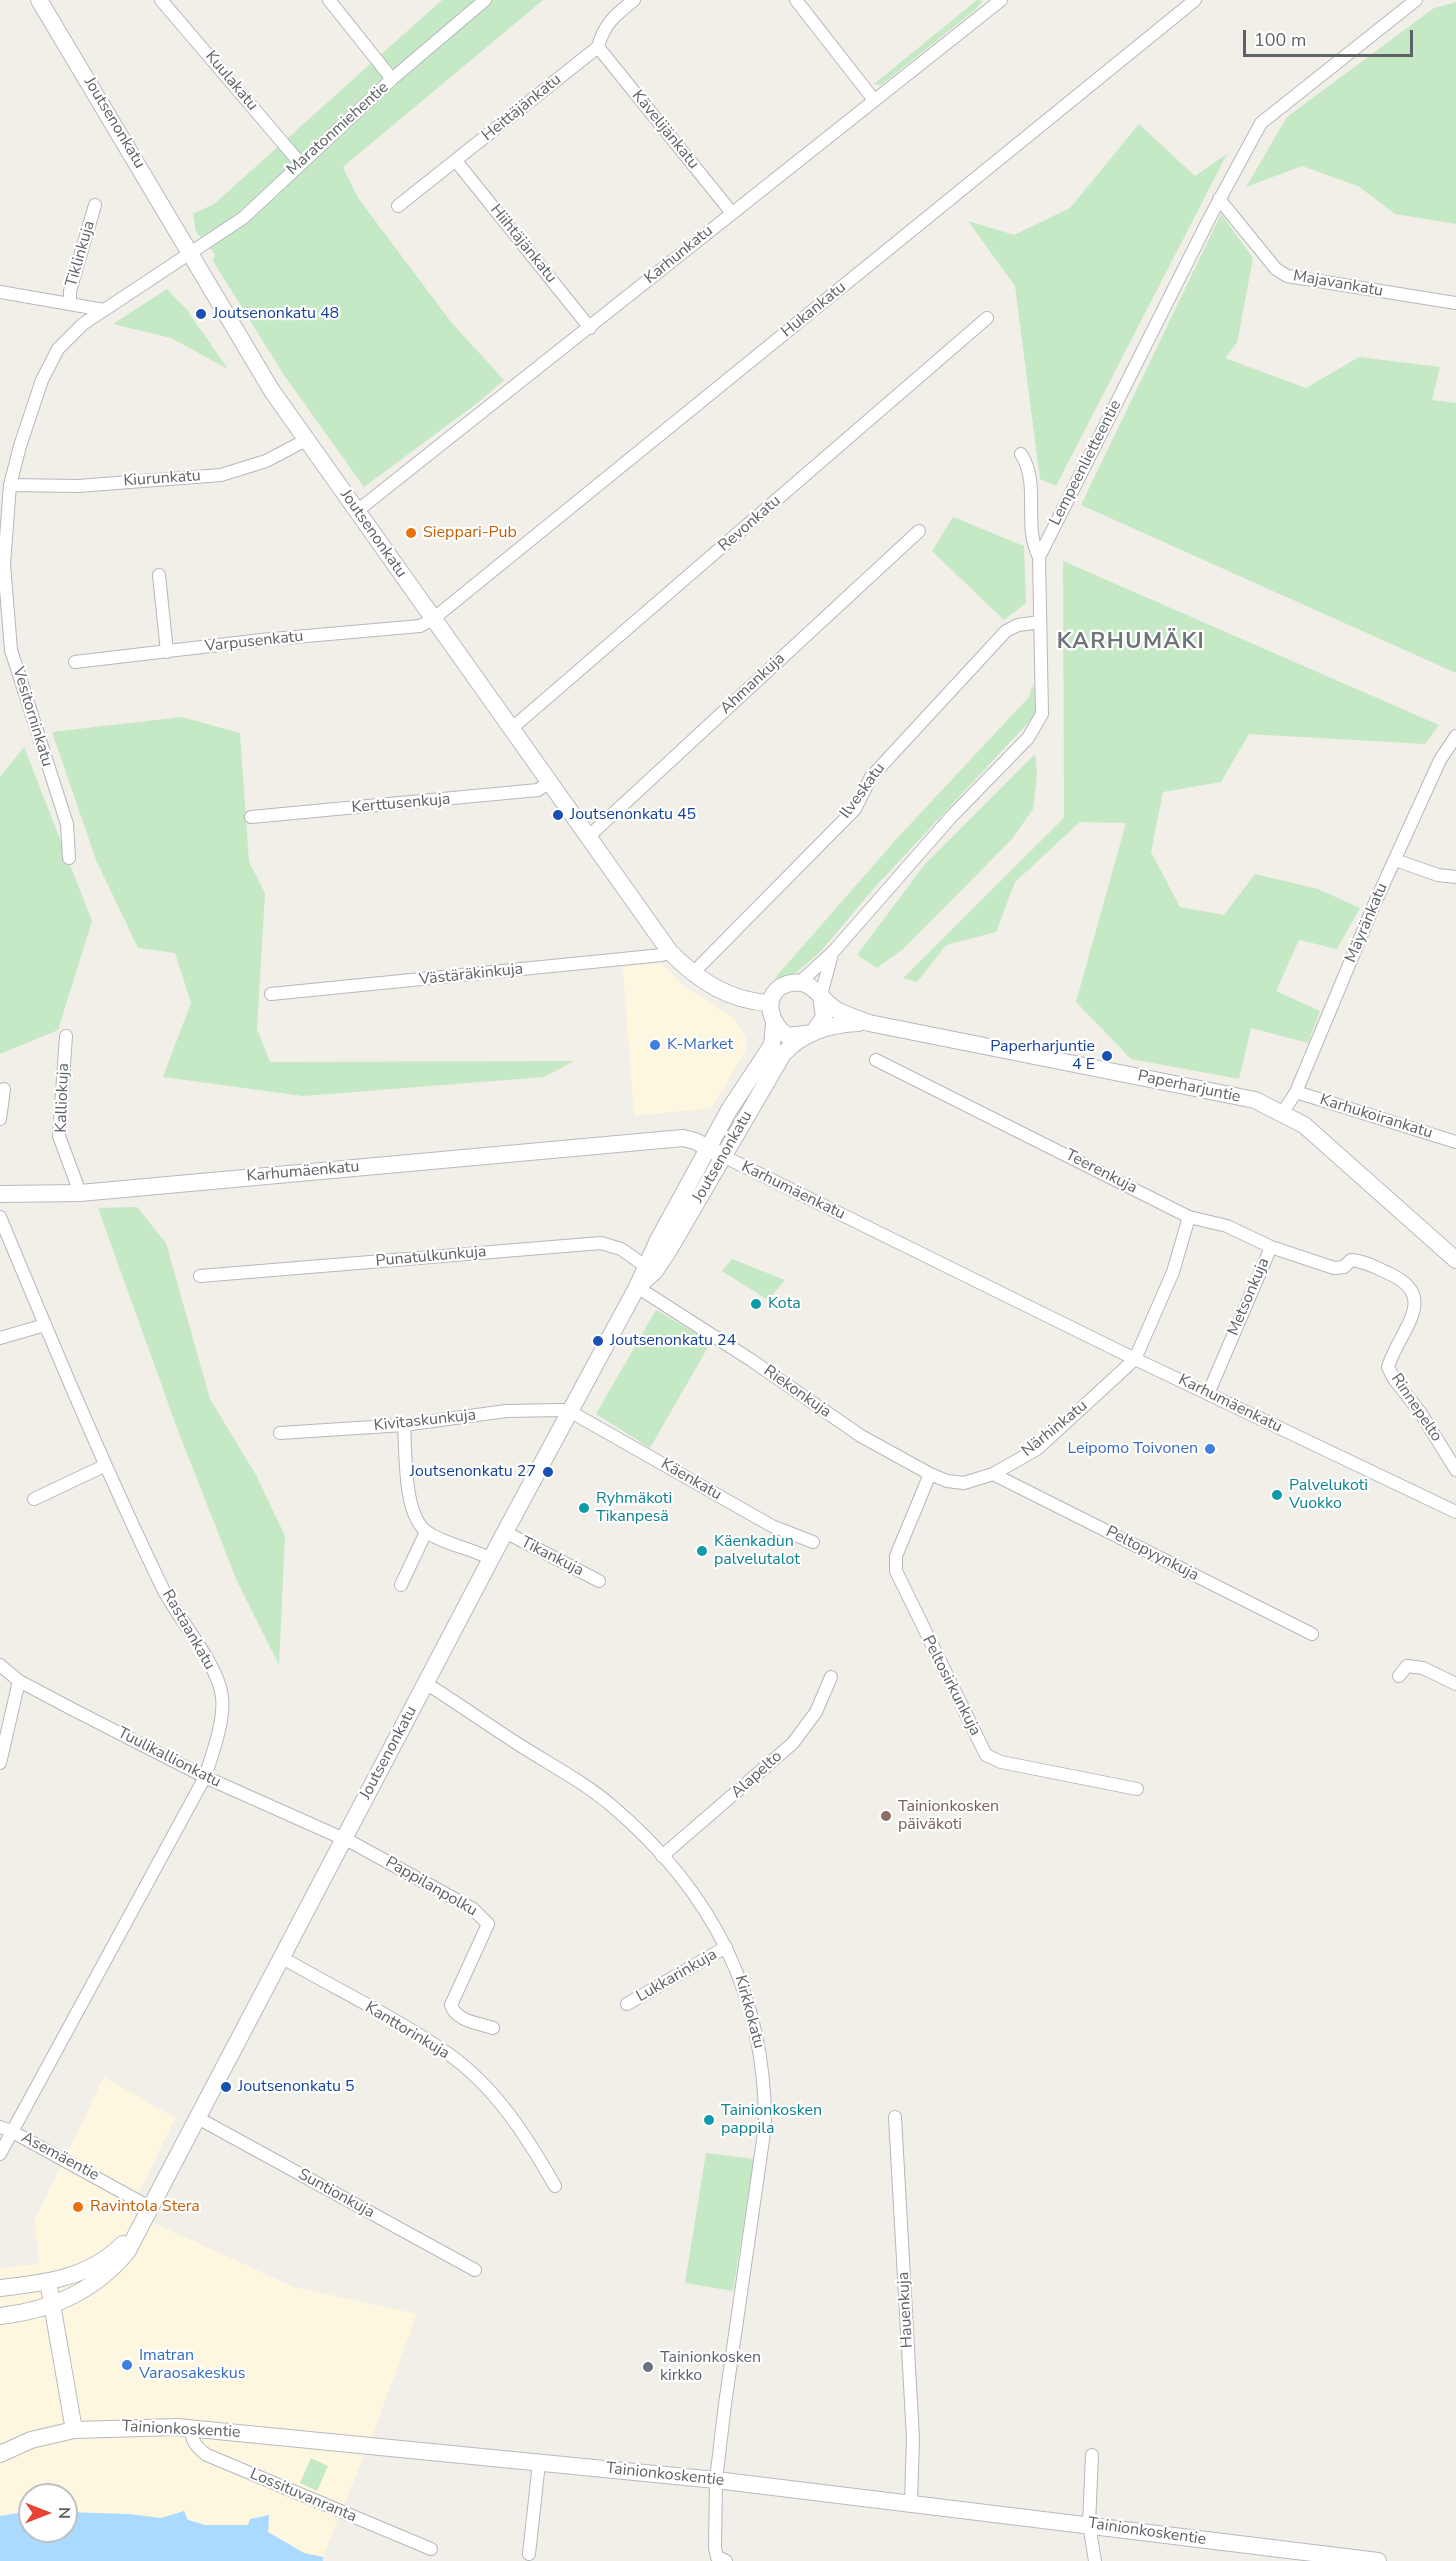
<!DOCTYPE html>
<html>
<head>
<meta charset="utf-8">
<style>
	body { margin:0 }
	#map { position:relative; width:1456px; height:2561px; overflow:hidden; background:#f1efe8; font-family:"Nunito Sans",sans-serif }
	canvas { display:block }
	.north { position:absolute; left:18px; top:2483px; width:60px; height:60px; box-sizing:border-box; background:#fff; border:2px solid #bfc1c3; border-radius:50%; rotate:90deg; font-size:16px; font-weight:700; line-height:24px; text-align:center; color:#5f6368 }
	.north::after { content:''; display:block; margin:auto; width:21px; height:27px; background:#ea4335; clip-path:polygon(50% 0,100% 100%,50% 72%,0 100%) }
	.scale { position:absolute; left:1243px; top:30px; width:170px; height:27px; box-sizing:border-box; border:3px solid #5f6368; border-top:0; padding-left:8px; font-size:18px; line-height:21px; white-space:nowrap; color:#5f6368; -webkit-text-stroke:4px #fff; paint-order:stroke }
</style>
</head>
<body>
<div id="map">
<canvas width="1456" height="2561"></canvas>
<div class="north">N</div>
<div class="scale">100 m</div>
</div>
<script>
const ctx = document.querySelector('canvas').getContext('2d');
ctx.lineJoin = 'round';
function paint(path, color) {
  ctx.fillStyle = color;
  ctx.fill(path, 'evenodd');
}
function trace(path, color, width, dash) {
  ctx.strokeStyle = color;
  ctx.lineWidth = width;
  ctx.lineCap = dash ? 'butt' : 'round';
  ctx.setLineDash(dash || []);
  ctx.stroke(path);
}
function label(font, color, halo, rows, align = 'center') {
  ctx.font = font + ' "Nunito Sans",sans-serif';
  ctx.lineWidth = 4.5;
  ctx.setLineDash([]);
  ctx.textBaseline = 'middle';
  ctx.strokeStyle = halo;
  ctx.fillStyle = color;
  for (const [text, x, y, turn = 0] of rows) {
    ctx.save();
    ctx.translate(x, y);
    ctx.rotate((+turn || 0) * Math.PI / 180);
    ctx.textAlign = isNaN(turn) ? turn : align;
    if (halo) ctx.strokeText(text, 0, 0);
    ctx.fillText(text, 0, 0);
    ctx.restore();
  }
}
paint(new Path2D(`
	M660,962l22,23 53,34 11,18v12l-34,59 -78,8 -11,-149z
	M104,2077l71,41 -45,94 164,75 123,27 -40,109 -54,134 -19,-4 -36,-21 1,-17 -21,10h-43l-17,-5 -4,-9 -23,7 -33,-4 -62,-2v-17h-36v16l-30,5v-248l39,-4 -4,-45z`), '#fef7e0');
paint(new Path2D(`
	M442,0h101l-200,167 15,31 93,124 53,58 -24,21 -116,86 -80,-112 -71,-114 2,-7 -19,-22 -3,-18 21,-10z
	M977,0l6,1 -8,9 -94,75 -7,-1z
	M1456,2v222l-61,-10 -37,-28 -56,-20 -56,21 41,-70 147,-109z
	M1139,124l56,52 32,-22 -171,332 -16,-7 -25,-193 -47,-65 46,14 56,-27z
	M1221,214l32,44 -16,85 -12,15 81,30 53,-31 81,10 -8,33 24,3v270l-375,-168z
	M167,289l20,21 41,59 -57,-31 -58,-14z
	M953,517l71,29 2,57 -22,17 -72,-69z
	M1063,561l376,164 -14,19 -176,-10 -28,48 -58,10 -12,60 29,55 44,8 31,-41 63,15 42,19 -23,41 -38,-9 -23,51 44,20 -12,32 -57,-15 -12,51 -108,-20 -55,-57 50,-179 -46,-1 -65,60 -19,50 -50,13 -29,37 -14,-4 161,-160z
	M1033,684l4,26 -9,13 -152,163 -55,65 -25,22 -22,6 126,-144 129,-138z
	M182,717l58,16 9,129 16,31 -8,136 13,33 304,-1 -30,16 -241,19 -140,-19 28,-74 -16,-50 -37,-5 -42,-88 -44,-128z
	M24,747l68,174 -34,109 -58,24v-277z
	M1035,754l2,21 -4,34 -21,30 -109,110 -26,19 -20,-13 68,-91z
	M137,1207l29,36 44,156 46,76 29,61 -6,129 -42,-84 -60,-153 -79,-220z
	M732,1259l53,21 -17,20 -46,-29z
	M656,1310l55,32 -61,106 -54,-34z
	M706,2153l48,6 -21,132 -48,-8z
	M311,2458l17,8 -11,25 -17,-8z`), '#c5e8c5');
paint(new Path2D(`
	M30,2511v20h36v-19l62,2 33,4 23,-7 4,9 17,5h43l2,-6 19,-4 -1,17 36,21 19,4v4h-323v-45z`), '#aadaff');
const street = new Path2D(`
	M161,0l139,163
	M329,0l63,79
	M796,0l78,100
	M598,47l134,166
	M456,161l134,167
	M1219,199l57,70 11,7 169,27
	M398,206l200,-159c6,-23 17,-32 36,-47
	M0,292l104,18
	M70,304v-13l25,-86
	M1021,454c20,31 1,70 18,103
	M10,485l68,1 143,-11 45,-14 40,-21
	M357,511l644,-511
	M159,575l8,77
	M75,662l186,-22 159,-14 13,-7 762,-619
	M511,729l476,-411
	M251,817l287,-27 11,-8
	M588,837l331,-306
	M69,858l-2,-34 -56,-174 -7,-86 6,-79 10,-39 22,-66 16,-31 25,-25 160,-106 149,-139 93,-79
	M1395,860l43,15 18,2
	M692,974l163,-165 16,-32 135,-146 12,-6 22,-3
	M799,983l34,-31 118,-135 77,-79 14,-24 -3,-157 170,-338 52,-96 155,-123
	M271,994l391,-39 8,-3
	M821,995l11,-41
	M66,1036l-7,100 21,57
	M1296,1092l160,50
	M1283,1112l13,-20 78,-187 66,-145 16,-24
	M0,1119l4,-30
	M723,1156l412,203 321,153
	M0,1217c52,125 104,250 163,372 15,30 56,76 59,108 3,23 -10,58 -17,80l-205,377
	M1189,1217l38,9 44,21 -63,147
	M1271,1247l63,21 10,-1 7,-7c14,1 26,8 39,14 50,23 10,55 -2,93l6,12 26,33 36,58
	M200,1276l401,-33 20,6 30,21
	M637,1287l114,73 110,76 69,38 17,7 17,2 29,-9 44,-25 98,-90 38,-87 16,-55 -313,-157
	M0,1338l45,-13
	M404,1425c2,27 -1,90 23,107 18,13 45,16 64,27
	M280,1433l124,-8 102,-14 56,-1 9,2 201,114 41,16
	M930,1474l-34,82v15l90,184 15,7 136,27
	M993,1474l319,160
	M34,1499l70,-33
	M505,1532l94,49
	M401,1585l25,-53
	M0,1665l19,16 55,29 131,67 148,66 120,66 15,15 -37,81c5,16 27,18 42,23
	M1399,1676l8,-10 16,2 33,16
	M427,1684c30,19 60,40 91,60 31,20 66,38 94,62 100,85 154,189 153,320l-40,278 -9,76 -1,68 2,9 9,4
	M0,1763l19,-82
	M662,1856l131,-113 23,-31 15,-35
	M281,1957c55,32 114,60 166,96 48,33 80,84 108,133
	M627,2004l99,-57
	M196,2117l279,153
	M895,2117l18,321 -2,64
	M0,2127l11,4 140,77
	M191,2428c0,13 6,20 16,27l224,94
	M1092,2455l-3,69 6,37
	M529,2554l10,-91`);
const secondary = new Path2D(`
	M39,0l233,391 398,561c29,29 59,49 100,51
	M821,995l3,22 -11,16 -25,3c-18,-10 -28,-43 -1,-52 26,-8 32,16 51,27 10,5 21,8 31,12l386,77 49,25 152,135
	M0,1194l80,-1 603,-55 12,3 28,15
	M644,1281l11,-10 14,-21 114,-196c20,-22 48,-30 76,-31
	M48,2281l26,149
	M0,2288c46,-5 89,-10 123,-44
	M0,2316c52,-6 93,-24 127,-64l378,-720 132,-245 21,-47 71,-130 43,-65 2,-21
	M0,2454l31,-14 43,-10 103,-3 539,53 662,81`);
trace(street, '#b5b8bc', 14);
trace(secondary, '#b6babf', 18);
trace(street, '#fff', 12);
trace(secondary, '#fff', 16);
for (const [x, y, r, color] of [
	[201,314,6,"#1a4fb4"],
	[411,533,6,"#e8710a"],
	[558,815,6,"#1a4fb4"],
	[655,1045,6,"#3f7fe0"],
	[1107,1056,6,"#1a4fb4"],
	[756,1304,6,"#0f9aa8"],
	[598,1341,6,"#1a4fb4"],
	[1210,1449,6,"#3f7fe0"],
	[548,1472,6,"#1a4fb4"],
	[1277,1495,6,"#0f9aa8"],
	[584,1508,6,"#0f9aa8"],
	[702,1551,6,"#0f9aa8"],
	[886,1816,6,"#8d6e63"],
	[226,2087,6,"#1a4fb4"],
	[709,2120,6,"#0f9aa8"],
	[78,2207,6,"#e8710a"],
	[127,2365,6,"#3f7fe0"],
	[648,2367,6,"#6b7280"]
]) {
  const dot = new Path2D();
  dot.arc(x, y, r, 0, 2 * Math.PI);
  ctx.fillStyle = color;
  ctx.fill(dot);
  trace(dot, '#fff', 2);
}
label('16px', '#5f6368', '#fff', [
	["Kuulakatu",231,81,50],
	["Heittäjänkatu",522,108,-39],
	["Joutsenonkatu",114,123,59],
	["Maratonmiehentie",338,129,-42],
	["Kävelijänkatu",665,130,51],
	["Hiihtäjänkatu",523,244,51],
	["Tiklinkuja",81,254,-74],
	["Karhunkatu",679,255,-39],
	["Majavankatu",1338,284,10],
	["Hukankatu",814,310,-39],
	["Lempeenlietteentie",1086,463,-63],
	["Kiurunkatu",162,479,-4],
	["Revonkatu",750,524,-41],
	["Joutsenonkatu",373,534,55],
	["Varpusenkatu",254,642,-6],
	["Ahmankuja",753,684,-43],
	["Vesitorninkatu",32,717,73],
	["Ilveskatu",863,791,-54],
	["Kerttusenkuja",401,804,-5],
	["Mäyränkatu",1367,923,-67],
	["Västäräkinkuja",471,975,-6],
	["Paperharjuntie",1189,1087,12],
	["Kalliokuja",63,1098,-88],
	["Karhukoirankatu",1376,1117,17],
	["Joutsenonkatu",723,1157,-60],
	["Karhumäenkatu",303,1172,-5],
	["Teerenkuja",1101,1172,27],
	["Karhumäenkatu",793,1191,26],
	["Punatulkunkuja",431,1257,-5],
	["Metsonkuja",1249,1297,-67],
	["Riekonkuja",797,1392,35],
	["Karhumäenkatu",1230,1404,26],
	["Rinnepelto",1416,1408,56],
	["Kivitaskunkuja",425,1421,-6],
	["Närhinkatu",1055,1429,-39],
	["Käenkatu",691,1480,30],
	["Peltopyynkuja",1152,1554,27],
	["Tikankuja",552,1557,27],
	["Rastaankatu",188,1630,60],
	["Peltosirkunkuja",951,1686,63],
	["Joutsenonkatu",389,1753,-62],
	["Tuulikallionkatu",169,1758,27],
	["Alapelto",757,1775,-42],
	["Pappilanpolku",431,1887,30],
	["Lukkarinkuja",677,1976,-30],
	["Kirkkokatu",749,2012,75],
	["Kanttorinkuja",407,2031,31],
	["Asemäentie",60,2157,28],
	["Suntionkuja",336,2194,29],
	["Hauenkuja",906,2310,-93],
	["Tainionkoskentie",181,2430,3],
	["Tainionkoskentie",665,2475,6],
	["Lossituvanranta",303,2496,23],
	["Tainionkoskentie",1147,2532,8]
]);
label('16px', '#164399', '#fff', [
	["Joutsenonkatu 48",213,314],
	["Joutsenonkatu 45",570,815],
	["Paperharjuntie",1095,1047,"right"],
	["4 E",1095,1065,"right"],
	["Joutsenonkatu 24",610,1341],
	["Joutsenonkatu 27",536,1472,"right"],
	["Joutsenonkatu 5",238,2087]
], 'left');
label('16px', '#c56008', '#fff', [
	["Sieppari-Pub",423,533],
	["Ravintola Stera",90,2207]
], 'left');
label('16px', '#366cbe', '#fff', [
	["K-Market",667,1045],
	["Leipomo Toivonen",1198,1449,"right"],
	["Imatran",139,2356],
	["Varaosakeskus",139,2374]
], 'left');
label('16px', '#0d838f', '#fff', [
	["Kota",768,1304],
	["Palvelukoti",1289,1486],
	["Vuokko",1289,1504],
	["Ryhmäkoti",596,1499],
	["Tikanpesä",596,1517],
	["Käenkadun",714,1542],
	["palvelutalot",714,1560],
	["Tainionkosken",721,2111],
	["pappila",721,2129]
], 'left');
label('16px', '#785e54', '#fff', [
	["Tainionkosken",898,1807],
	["päiväkoti",898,1825]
], 'left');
label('16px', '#5b616d', '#fff', [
	["Tainionkosken",660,2358],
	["kirkko",660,2376]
], 'left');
ctx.letterSpacing = '1.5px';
label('bold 22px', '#70757a', '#fff', [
	["KARHUMÄKI",1131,643]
]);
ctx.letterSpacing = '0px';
</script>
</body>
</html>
